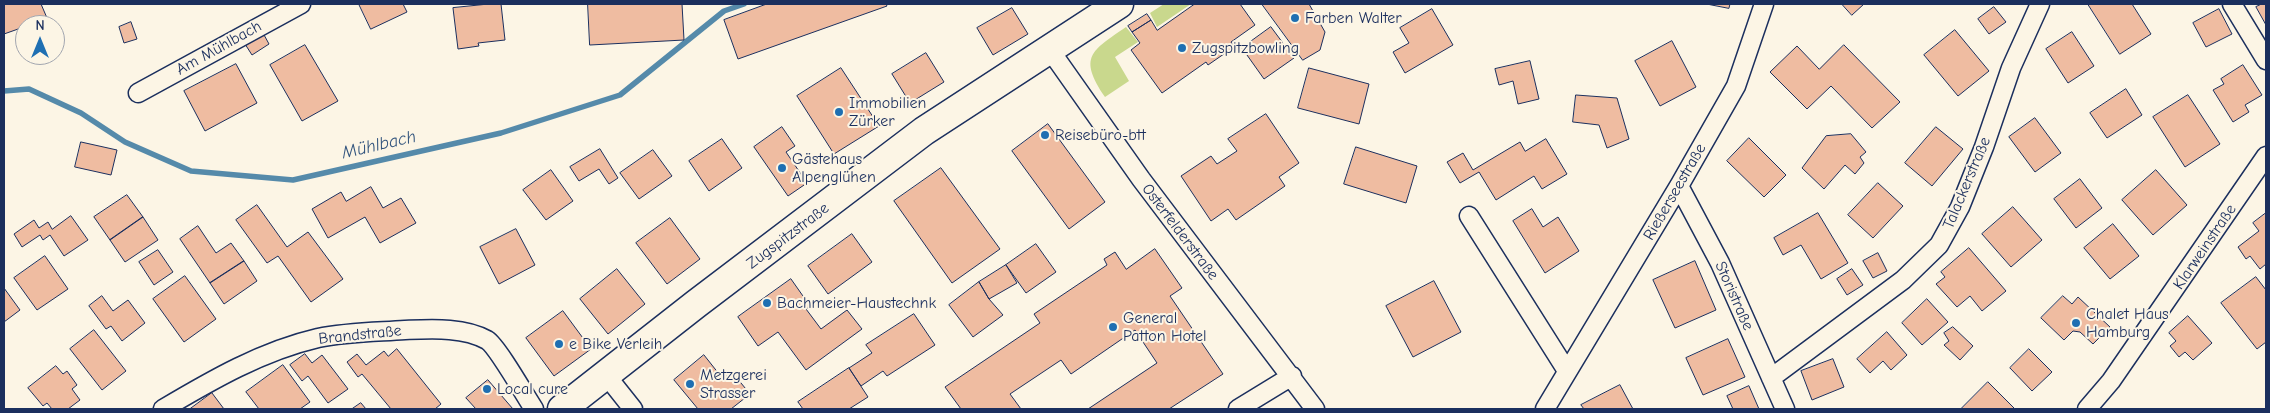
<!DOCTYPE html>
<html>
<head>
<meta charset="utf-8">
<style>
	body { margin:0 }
	#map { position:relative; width:2270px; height:413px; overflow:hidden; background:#fcf5e5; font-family:"Comic Neue",sans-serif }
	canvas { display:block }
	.frame { position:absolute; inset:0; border:5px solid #1b2f5e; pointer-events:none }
	.north { position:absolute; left:15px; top:15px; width:50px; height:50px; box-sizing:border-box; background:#fcf5e5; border:1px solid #a2a6af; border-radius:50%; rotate:0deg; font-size:14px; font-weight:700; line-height:20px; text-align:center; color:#1b2f5e }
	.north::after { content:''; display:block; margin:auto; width:18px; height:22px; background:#1f6fb2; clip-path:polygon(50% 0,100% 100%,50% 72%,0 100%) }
</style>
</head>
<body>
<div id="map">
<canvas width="2270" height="413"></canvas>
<div class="frame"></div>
<div class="north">N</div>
</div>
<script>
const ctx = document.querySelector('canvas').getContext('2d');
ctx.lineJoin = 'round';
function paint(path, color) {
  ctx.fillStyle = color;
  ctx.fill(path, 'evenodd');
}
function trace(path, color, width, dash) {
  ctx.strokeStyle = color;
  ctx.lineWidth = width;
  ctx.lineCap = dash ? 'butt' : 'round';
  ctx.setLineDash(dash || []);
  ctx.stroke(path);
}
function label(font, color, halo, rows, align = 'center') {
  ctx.font = font + ' "Comic Neue",sans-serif';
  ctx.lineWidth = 4;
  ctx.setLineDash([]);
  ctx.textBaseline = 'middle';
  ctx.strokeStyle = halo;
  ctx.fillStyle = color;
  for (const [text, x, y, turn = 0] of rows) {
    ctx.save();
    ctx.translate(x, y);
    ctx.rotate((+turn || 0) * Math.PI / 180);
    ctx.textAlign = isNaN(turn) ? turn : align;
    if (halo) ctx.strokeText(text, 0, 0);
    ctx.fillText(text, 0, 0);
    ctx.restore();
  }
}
paint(new Path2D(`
	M1164,4h27l-34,23 -7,-14z
	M1126,27l12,15 -23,15 14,24 -24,16c-27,-40 -14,-46 21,-70z`), '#c9d88d');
trace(new Path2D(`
	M4,91l25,-2 52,24 44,29 66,29 102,9 208,-47 119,-38 104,-84 20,-7`), '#558aaa', 5.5);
const building = new Path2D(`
	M4,4h37l9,21h-25v12l-4,-9 -17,6z
	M359,4h44l4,8 -36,17z
	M489,4h12l4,36 -27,3 1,3 -21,3 -5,-41z
	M588,4h94l2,36 -94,5z
	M767,4h119l1,2 -149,53 -14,-39z
	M1195,4h45l15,21 -24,17 3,5 -26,18 -2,-3 -44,31 -31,-43 9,-7 -8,-11 19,-12 6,10z
	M1262,4h47l16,28 -5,18 -17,10z
	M1707,4h23l-1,4z
	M1842,4h22l-12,11z
	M2088,4h44l19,30 -31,20z
	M2262,4h4v21l-10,-18z
	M1994,7l12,15 -17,12 -11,-15z
	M1012,8l16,26 -35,21 -16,-27z
	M1432,9l21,36 -48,28 -12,-21 16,-9 -9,-15z
	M2219,9l13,25 -26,13 -13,-24z
	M1147,14l4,6 -19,12 -4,-6z
	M131,22l6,17 -13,4 -5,-16z
	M1271,27l23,31 -30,21 -22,-31z
	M1955,30l34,41 -31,25 -34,-41z
	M2072,32l22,34 -26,17 -22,-34z
	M263,33l6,11 -17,11 -7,-11z
	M1672,41l24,46 -36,19 -25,-45z
	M305,45l33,56 -36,20 -32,-56z
	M1844,45l56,57 -28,26 -41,-42 -24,23 -37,-37 27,-26 22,23z
	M926,53l18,29 -34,21 -18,-29z
	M1530,61l9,38 -21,5 -5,-23 -14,4 -4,-16z
	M236,64l21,39 -52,28 -21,-40z
	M2243,65l19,30 -17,10 4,7 -16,10 -20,-32 11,-6 -3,-5z
	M841,68l38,58 -45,28 -37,-58z
	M1309,68l60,16 -10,40 -61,-16z
	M2126,89l16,26 -35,23 -17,-25z
	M1576,95l41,3 12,41 -22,9 -8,-23 -26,-3z
	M2188,95l32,49 -35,23 -32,-50z
	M1266,114l33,49 -20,14 6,9 -49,34 -8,-11 -17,12 -30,-45 30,-20 6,8 20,-13 -9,-12z
	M2035,118l26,35 -26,19 -26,-35z
	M1048,124l57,78 -36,27 -57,-78z
	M782,127l13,19 -9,6 21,31 -19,13 -34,-49z
	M1936,127l27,22 -31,37 -27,-23z
	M1851,134l15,18 -6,5 4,6 -9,11 -10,-9 -21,24 -22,-21 24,-32z
	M1749,138l37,37 -22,22 -37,-36z
	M722,139l20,29 -33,23 -20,-30z
	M1546,139l21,35 -25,15 -8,-13 -38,24 -17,-28 -19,11 -13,-21 16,-9 10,17 47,-28 5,9z
	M81,142l36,8 -6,25 -36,-8z
	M1356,147l61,19 -11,37 -62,-19z
	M600,149l18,29 -9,6 -10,-15 -20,12 -9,-14z
	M653,150l19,26 -33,23 -19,-26z
	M941,168l59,81 -48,34 -58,-82z
	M551,170l22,31 -27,19 -23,-30z
	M2156,170l31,35 -34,30 -31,-35z
	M2080,179l22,29 -26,20 -22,-29z
	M1878,183l25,23 -30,32 -25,-23z
	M371,187l12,21 18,-10 15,25 -36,20 -15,-26 -37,21 -16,-29 29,-17 5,9z
	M127,195l16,22 -33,23 -16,-23z
	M257,205l30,42 21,-15 35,47 -32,23 -33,-46 -11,7 -31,-43z
	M2013,207l29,33 -31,27 -29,-33z
	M1532,209l11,18 15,-10 21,34 -34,22 -32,-52z
	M1818,213l30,50 -27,16 -20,-34 -18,10 -9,-17z
	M2266,213v51l-6,5 -10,-13 -4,3 -8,-12 21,-16 -6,-8z
	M71,216l17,24 -24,16 -14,-21 -7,5 -3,-5 -18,12 -8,-13 20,-14 5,8 9,-6 4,7z
	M143,217l15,23 -33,22 -15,-22z
	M670,218l30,41 -33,25 -31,-41z
	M2113,224l26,32 -29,23 -26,-31z
	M198,226l18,27 15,-10 13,18 -34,22 -30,-44z
	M516,229l19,36 -36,19 -19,-37z
	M852,234l20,28 -44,32 -20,-28z
	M1036,244l20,28 -30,21 -20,-28z
	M1969,248l37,43 -24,20 -12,-15 -13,11 -21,-23 9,-7 -4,-5z
	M1155,249l27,39 -12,8 53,78 -54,35h-81l69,-46 -22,-33 -64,44 -10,-14 -51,34 11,15h-60l-16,-22 95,-64 -6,-9 73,-49 -3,-6 11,-7 11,17z
	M158,250l15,22 -19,13 -15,-23z
	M1878,253l9,18 -14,7 -10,-17z
	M45,256l23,33 -31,21 -23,-32z
	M244,261l13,20 -33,23 -14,-21z
	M1695,261l21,49 -41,18 -22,-48z
	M1006,265l11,18 -28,16 -10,-17z
	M617,269l28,35 -37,30 -28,-35z
	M1852,269l11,16 -16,10 -10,-16z
	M185,276l31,43 -32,23 -31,-43z
	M2256,277l10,13v52l-9,7 -36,-46z
	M791,279l19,27 -4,3 15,20 26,-19 15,19 -56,41 -28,-38 -20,14 -20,-29z
	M1434,281l27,51 -48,25 -27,-51z
	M979,282l10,17 14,16 -30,22 -24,-32z
	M4,288l16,22 -16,12z
	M102,296l11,15 15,-11 17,23 -23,18 -11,-15 -5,3 -17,-23z
	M2063,296l9,8 6,-7 32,30 -17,17 -13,-12 -7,-1 -9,9 -23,-22z
	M1927,299l21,23 -26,23 -20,-22z
	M563,311l28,38 -37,27 -28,-38z
	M914,314l21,31 -48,31 -4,-5 -22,15 -12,-18 23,-15 -6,-8z
	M2188,316l24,27 -19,17 -8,-8 -6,5 -9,-11 6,-5 -7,-8z
	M1953,327l20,19 -13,14 -16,-15 5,-4 -5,-8z
	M94,330l32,41 -24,19 -32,-41z
	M1887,332l20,23 -16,15 -8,-9 -13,12 -13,-14z
	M1728,339l17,38 -42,18 -17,-37z
	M397,349l44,55 -6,5h-44l-29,-35 -4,3 -11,-15 10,-8 9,11 18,-14 4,5z
	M2029,349l23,23 -20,19 -22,-23z
	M305,354l7,9 10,-8 26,34 -20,14 -20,-27 -6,5 -12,-16z
	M704,355l19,24 9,-7 18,22 -19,15h-33l-24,-29z
	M1833,359l11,28 -32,13 -11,-29z
	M283,365l27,37 -10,7h-41l-13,-17z
	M56,366l7,8 4,-3 10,14 -5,4 8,11 -12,9h-16l-5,-6 -4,3 -15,-18z
	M849,368l19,29 -19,12h-46l-5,-7z
	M488,380l25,29h-37l-10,-11z
	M1988,382l27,27h-54z
	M1620,385l13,24h-49l-3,-4z
	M1749,386l10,23h-26l-6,-13z
	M212,393l12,16h-34z
	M361,403l5,6h-14z`);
paint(building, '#efbca1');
trace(building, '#1b2f5e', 1);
const street = new Path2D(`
	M2232,4l34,56
	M1050,50l91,129 174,230
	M138,93l163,-89
	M1679,186l41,77 65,146
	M1469,216l98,155
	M606,375l27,34
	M1771,378l132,-98 36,-35 21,-38 24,-60 27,-79 29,-64
	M163,409c49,-29 99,-58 155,-71 29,-6 58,-6 87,-8 27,-1 59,-3 82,10 10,6 39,57 47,69
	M1238,409l54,-33
	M1545,409l134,-223 57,-100 28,-82
	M2087,409l24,-28 155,-225`);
const primary = new Path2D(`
	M562,409l134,-105 228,-173 195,-127`);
trace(street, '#1b2f5e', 21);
trace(primary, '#1b2f5e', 31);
trace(street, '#fcf5e5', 18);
trace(primary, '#fcf5e5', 28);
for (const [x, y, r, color] of [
	[1295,18,5,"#1f6fb2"],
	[1182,48,5,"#1f6fb2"],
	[839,112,5,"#1f6fb2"],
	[1045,135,5,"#1f6fb2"],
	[782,168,5,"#1f6fb2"],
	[767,303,5,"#1f6fb2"],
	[2076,323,5,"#1f6fb2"],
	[1113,327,5,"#1f6fb2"],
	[559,344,5,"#1f6fb2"],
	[690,384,5,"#1f6fb2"],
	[487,389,5,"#1f6fb2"]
]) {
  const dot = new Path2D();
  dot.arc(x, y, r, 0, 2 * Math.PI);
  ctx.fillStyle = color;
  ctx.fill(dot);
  trace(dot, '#fcf5e5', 2);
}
label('16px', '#1b2f5e', '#fcf5e5', [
	["Farben Walter",1305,18],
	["Zugspitzbowling",1192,48],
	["Immobilien",849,103],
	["Zürker",849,121],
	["Reisebüro-btt",1055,135],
	["Gästehaus",792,159],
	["Alpenglühen",792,177],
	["Bachmeier-Haustechnk",777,303],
	["Chalet Haus",2086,314],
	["Hamburg",2086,332],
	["General",1123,318],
	["Patton Hotel",1123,336],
	["e Bike Verleih",569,344],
	["Metzgerei",700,375],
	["Strasser",700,393],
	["Local cure",497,389]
], 'left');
label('16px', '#1b2f5e', '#fcf5e5', [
	["Am Mühlbach",219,48,-29],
	["Talackerstraße",1967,183,-67],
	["Rießerseestraße",1675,192,-60],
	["Osterfelderstraße",1180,232,53],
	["Zugspitzstraße",788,236,-37],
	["Klarweinstraße",2205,247,-56],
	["Storistraße",1734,296,66],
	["Brandstraße",360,335,-6]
]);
label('italic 18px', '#33557e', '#fcf5e5', [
	["Mühlbach",379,145,-13]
]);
</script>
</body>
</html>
